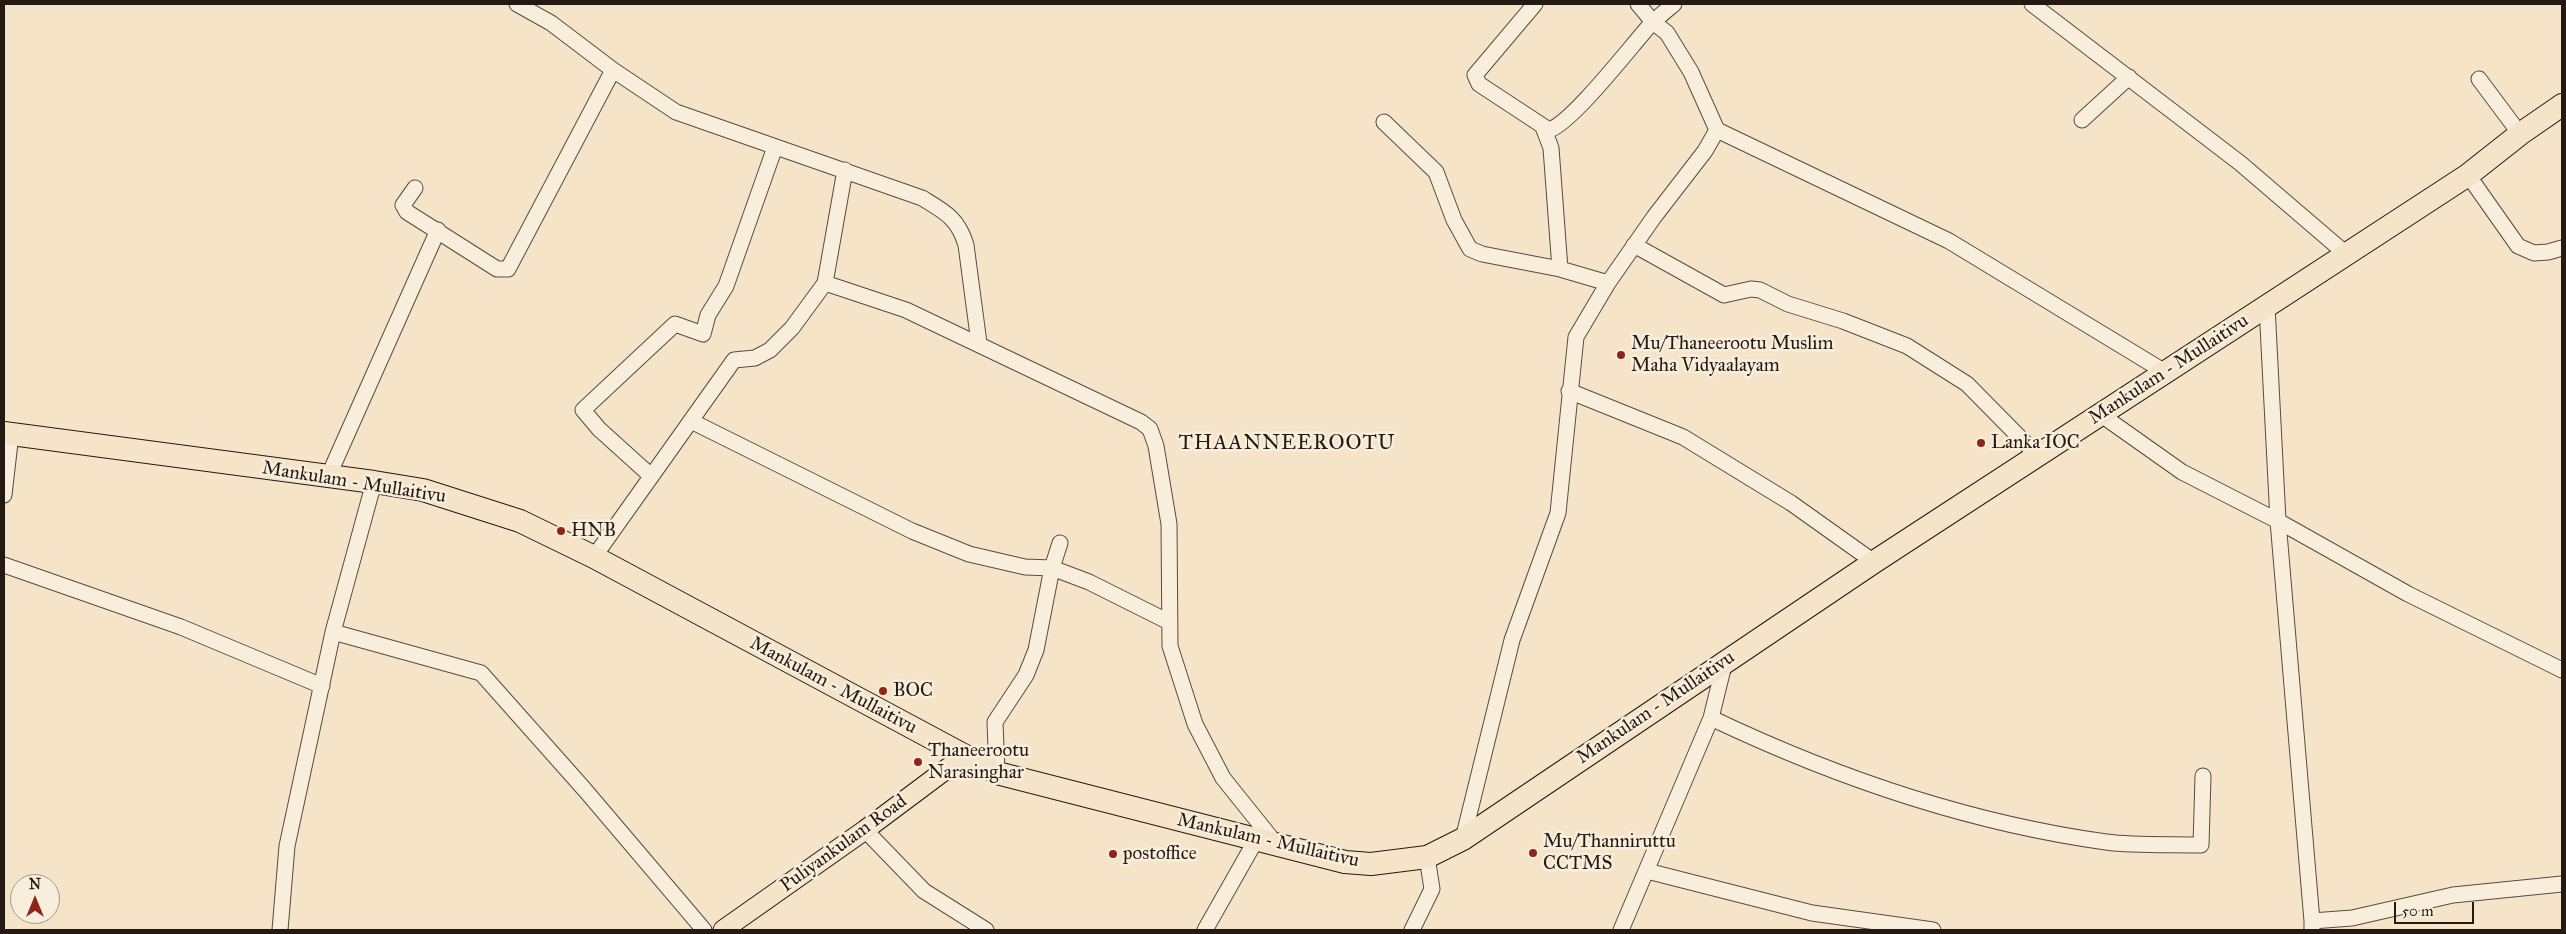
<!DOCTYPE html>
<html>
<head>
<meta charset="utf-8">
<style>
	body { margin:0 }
	#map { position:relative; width:2566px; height:934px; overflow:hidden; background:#f6e4c9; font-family:"IM FELL Great Primer",serif }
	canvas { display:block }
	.frame { position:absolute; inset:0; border:5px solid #241913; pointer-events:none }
	.north { position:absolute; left:10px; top:874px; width:50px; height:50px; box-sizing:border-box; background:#f9eddc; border:1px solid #a4988c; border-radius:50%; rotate:0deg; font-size:14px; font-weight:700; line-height:20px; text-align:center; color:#241913 }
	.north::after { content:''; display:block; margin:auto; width:18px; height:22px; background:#8f2418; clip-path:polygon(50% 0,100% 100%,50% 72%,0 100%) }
	.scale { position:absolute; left:2394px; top:902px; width:80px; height:22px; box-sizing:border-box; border:2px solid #241913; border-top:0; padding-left:6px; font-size:15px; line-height:18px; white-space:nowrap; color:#241913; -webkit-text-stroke:4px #f9eddc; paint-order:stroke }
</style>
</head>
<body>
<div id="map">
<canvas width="2566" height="934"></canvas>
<div class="frame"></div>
<div class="north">N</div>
<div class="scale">50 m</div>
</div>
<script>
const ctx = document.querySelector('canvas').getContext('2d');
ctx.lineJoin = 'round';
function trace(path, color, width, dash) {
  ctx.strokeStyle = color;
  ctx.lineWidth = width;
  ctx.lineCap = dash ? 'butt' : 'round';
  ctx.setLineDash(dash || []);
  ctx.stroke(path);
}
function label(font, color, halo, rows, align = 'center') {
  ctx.font = font + ' "IM FELL Great Primer",serif';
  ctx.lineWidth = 5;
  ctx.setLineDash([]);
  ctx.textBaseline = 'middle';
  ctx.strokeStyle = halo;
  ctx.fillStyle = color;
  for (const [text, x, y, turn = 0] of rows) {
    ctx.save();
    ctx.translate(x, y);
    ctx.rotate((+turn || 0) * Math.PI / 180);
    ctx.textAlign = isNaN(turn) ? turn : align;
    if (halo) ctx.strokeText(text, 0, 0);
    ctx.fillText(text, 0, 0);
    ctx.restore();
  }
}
const minor = new Path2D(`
	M517,4l34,19 62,47 63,42 246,86c23,14 36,20 44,47l13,98
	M1535,4l-60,71 4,9 70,46c23,-7 82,-84 102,-106 7,-7 16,-14 23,-20
	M2032,4l208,159 105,90
	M2479,79l41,55
	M2082,120l47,-43
	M1384,122l52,50 18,48 16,29 12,5 78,15 48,14
	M1543,127l8,21 9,121
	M1717,130l232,111 216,131
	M2468,175l50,71 16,7 14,-1 14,-4
	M415,188l-12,17 4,7 90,57h11l105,-199
	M1634,245l90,50 27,-6 9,1 28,14 55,17 64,25 60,38 70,71
	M825,283l81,27 235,112 9,7 6,17 13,78 1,122 25,78 28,54 53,66
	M2267,306l11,215 34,400
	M1569,391l114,46 108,66 83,59
	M2100,414l82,58 96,49 130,73 154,76
	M691,421l221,110 57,23 56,13 27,1 37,14 80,40
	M651,476l-52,-47 -16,-19 92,-86 28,10 5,-19 18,-29 49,-139
	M328,477l110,-247
	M4,495l7,-61
	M594,557l140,-197 21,-2 15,-8 22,-22 33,-45 20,-113
	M4,565l177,62 141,59
	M333,632l148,41 104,117 119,140
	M1711,718c124,59 258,105 395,124 31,4 64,2 95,3l2,-69
	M997,773l-2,-51 31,-47 10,-25 16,-82 8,-25
	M865,830l59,61 62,39
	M1463,839l49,-199 46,-127 18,-176 32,-54 46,-66 51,-66 12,-21 -26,-58 -24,-39 -14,-11 -15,-18
	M1647,871l165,42 121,17
	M2312,929v-8l40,-3 101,-23 109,-11
	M280,930l7,-84 46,-214 41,-150
	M1205,930l51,-90
	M1412,930l20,-41 -5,-32
	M1621,930l90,-212 14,-57`);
const major = new Path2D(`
	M723,930l142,-100 99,-74`);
const highway = new Path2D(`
	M4,433l370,49 49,8 97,31 74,36 403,216 348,89 26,2 56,-7 36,-18 411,-277 594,-387 52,-41 42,-29`);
trace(minor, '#584c40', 17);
trace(major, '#241913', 21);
trace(highway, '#241913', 24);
trace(minor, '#f9eddc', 15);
trace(major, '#f6e4c9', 19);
trace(highway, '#f6e4c9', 22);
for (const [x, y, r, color] of [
	[1621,355,5,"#8f2418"],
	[1981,443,5,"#8f2418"],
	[561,531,5,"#8f2418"],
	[883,691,5,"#8f2418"],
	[918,762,5,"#8f2418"],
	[1533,853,5,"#8f2418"],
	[1113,854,5,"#8f2418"]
]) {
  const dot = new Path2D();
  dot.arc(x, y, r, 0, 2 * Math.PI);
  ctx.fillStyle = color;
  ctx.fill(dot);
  trace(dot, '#f9eddc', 2);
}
label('19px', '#241913', '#f9eddc', [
	["Mu/Thaneerootu Muslim",1631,344],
	["Maha Vidyaalayam",1631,366],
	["Lanka IOC",1991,443],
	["HNB",571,531],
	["BOC",893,691],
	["Thaneerootu",928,751],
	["Narasinghar",928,773],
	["Mu/Thanniruttu",1543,842],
	["CCTMS",1543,864],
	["postoffice",1123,854]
], 'left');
label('19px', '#241913', '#f9eddc', [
	["Mankulam - Mullaitivu",2169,370,-33],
	["Mankulam - Mullaitivu",354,483,9],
	["Mankulam - Mullaitivu",833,686,28],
	["Mankulam - Mullaitivu",1656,708,-34],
	["Mankulam - Mullaitivu",1268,841,13],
	["Puliyankulam Road",844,844,-36]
]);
ctx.letterSpacing = '1px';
label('21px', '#241913', '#f9eddc', [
	["THAANNEEROOTU",1287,444]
]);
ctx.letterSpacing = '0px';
</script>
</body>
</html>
